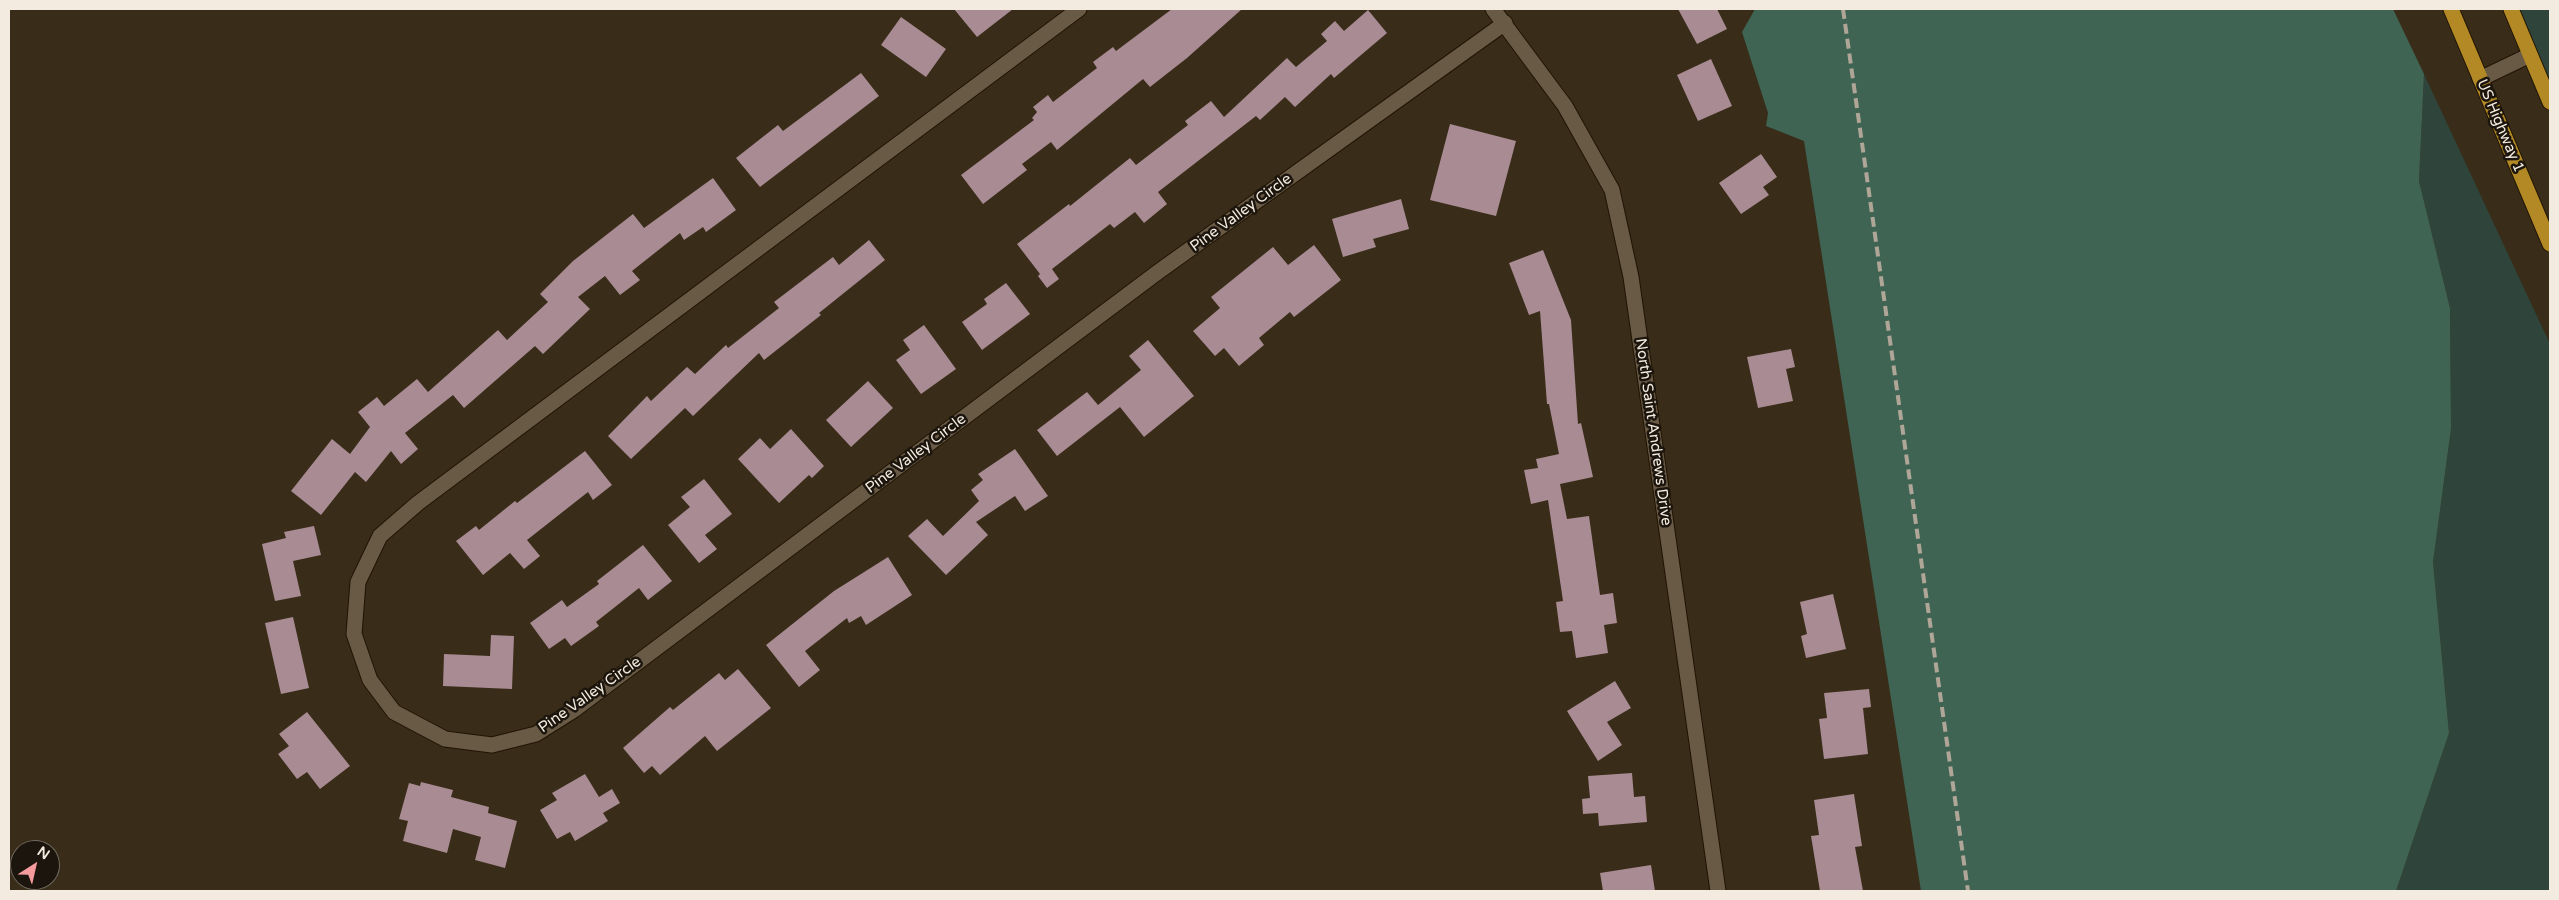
<!DOCTYPE html>
<html>
<head>
<meta charset="utf-8">
<style>
	body { margin:0 }
	#map { position:relative; width:2559px; height:900px; overflow:hidden; background:#392c19; font-family:"Varela Round",sans-serif }
	canvas { display:block }
	.frame { position:absolute; inset:0; border:10px solid #f3ebdf; pointer-events:none }
	.north { position:absolute; left:10px; top:840px; width:50px; height:50px; box-sizing:border-box; background:#1b150d; border:1px solid #716b61; border-radius:50%; rotate:35deg; font-size:14px; font-weight:700; line-height:20px; text-align:center; color:#f3ebdf }
	.north::after { content:''; display:block; margin:auto; width:18px; height:22px; background:#f59b9d; clip-path:polygon(50% 0,100% 100%,50% 72%,0 100%) }
</style>
</head>
<body>
<div id="map">
<canvas width="2559" height="900"></canvas>
<div class="frame"></div>
<div class="north">N</div>
</div>
<script>
const ctx = document.querySelector('canvas').getContext('2d');
ctx.lineJoin = 'round';
function paint(path, color) {
  ctx.fillStyle = color;
  ctx.fill(path, 'evenodd');
}
function trace(path, color, width, dash) {
  ctx.strokeStyle = color;
  ctx.lineWidth = width;
  ctx.lineCap = dash ? 'butt' : 'round';
  ctx.setLineDash(dash || []);
  ctx.stroke(path);
}
function label(font, color, halo, rows, align = 'center') {
  ctx.font = font + ' "Varela Round",sans-serif';
  ctx.lineWidth = 5;
  ctx.setLineDash([]);
  ctx.textBaseline = 'middle';
  ctx.strokeStyle = halo;
  ctx.fillStyle = color;
  for (const [text, x, y, turn = 0] of rows) {
    ctx.save();
    ctx.translate(x, y);
    ctx.rotate((+turn || 0) * Math.PI / 180);
    ctx.textAlign = isNaN(turn) ? turn : align;
    if (halo) ctx.strokeText(text, 0, 0);
    ctx.fillText(text, 0, 0);
    ctx.restore();
  }
}
paint(new Path2D(`
	M2513,9h37v86z
	M2424,74l126,270v547h-154l53,-158 -16,-171 18,-133 -1,-121 -31,-127z`), '#2f443a');
paint(new Path2D(`
	M1755,9h638l31,65 -5,107 31,127 1,121 -18,133 16,171 -53,158h-475l-117,-750 -38,-15 2,-13 -26,-81z`), '#3f6453');
paint(new Path2D(`
	M954,9h59l-36,28z
	M1172,9h70l-55,49 -37,29 -7,-8 -86,71 -6,-8 -29,22 5,6 -44,34 -22,-29 73,-55 -2,-2 5,-6 -4,-5 15,-12 5,7 44,-34 -4,-6 20,-15 3,4z
	M1678,9h39l10,20 -30,15z
	M1368,10l19,23 -53,45 -3,-4 -36,33 -10,-10 -25,23 -4,-4 -98,76 9,12 -23,19 -9,-11 -21,16 -4,-4 -58,45 7,10 -12,9 -9,-12 2,-2 -23,-30 52,-40 1,2 60,-48 6,7 52,-40 -3,-4 26,-20 13,16 63,-59 9,9 31,-26 -6,-7 14,-13 9,10z
	M901,17l45,32 -20,28 -45,-32z
	M1711,59l21,47 -34,15 -21,-46z
	M861,73l18,23 -119,91 -24,-29 42,-33 5,6z
	M1450,124l66,17 -20,75 -66,-16z
	M1761,154l16,23 -14,10 6,8 -28,19 -22,-31z
	M713,178l23,32 -30,22 -3,-5 -19,13 -4,-7 -48,38 8,9 -20,15 -15,-19 -27,21 12,12 -47,45 -8,-8 -71,62 -11,-13 -48,38 13,16 -17,15 -10,-13 -25,31 -11,-10 -34,43 -30,-24 41,-52 18,15 20,-27 -12,-15 19,-15 7,9 33,-27 11,13 70,-62 9,10 41,-38 -8,-8 33,-33 60,-47 11,14z
	M1401,199l8,30 -36,10 3,8 -33,10 -11,-38z
	M869,240l16,20 -66,53 2,2 -57,45 -5,-7 -66,63 -8,-8 -54,51 -23,-23 39,-40 4,5 36,-34 8,7 31,-29 2,3 51,-40 -5,-6 59,-45 6,8z
	M1314,245l27,35 -47,37 -4,-5 -31,26 5,7 -25,21 -15,-18 -9,8 -22,-25 27,-23 -9,-11 62,-50 15,18z
	M1543,250l28,70 7,104 3,-1 12,54 -33,7 7,35 22,-3 11,79 13,-2 4,30 -13,2 4,28 -32,5 -4,-27 -12,1 -4,-30 7,-1 -15,-101 -17,4 -7,-34 14,-2 -2,-9 23,-5 -10,-50h-2l-7,-93 -11,4 -20,-52z
	M1006,283l24,31 -48,36 -20,-28 25,-18 -3,-5z
	M924,325l32,44 -35,25 -25,-34 14,-10 -7,-10z
	M1148,340l46,56 -50,41 -24,-30 -63,49 -20,-26 50,-38 11,13 43,-35 -12,-14z
	M1791,349l4,18 -9,2 7,32 -35,7 -11,-51z
	M868,381l25,27 -42,39 -25,-27z
	M791,429l33,37 -12,12 -3,-3 -30,28 -41,-44 22,-21 10,11z
	M1015,449l33,47 -23,15 -10,-15 -39,26 12,13 -42,40 -38,-39 19,-17 16,17 36,-35 -8,-11 12,-10 -5,-6z
	M585,451l27,34 -19,15 -5,-8 -61,48 13,16 -16,13 -14,-16 -27,22 -27,-34 20,-15 3,4 36,-29 2,2z
	M704,479l28,35 -27,21 12,14 -18,14 -31,-38 22,-18 -9,-10z
	M314,526l7,29 -28,6 8,35 -26,5 -13,-57 24,-6 -2,-6z
	M643,545l29,36 -24,19 -9,-12 -43,34 3,4 -28,20 -6,-8 -16,11 -19,-26 32,-23 5,7 32,-23 -2,-3z
	M888,557l24,38 -46,30 -5,-9 -12,7 -2,-5 -42,33 15,19 -21,17 -33,-42 68,-54z
	M1833,594l13,55 -40,9 -5,-22 6,-2 -7,-32z
	M293,617l16,71 -28,6 -16,-71z
	M491,635l23,1 -2,53 -69,-3 1,-32 46,2z
	M738,669l33,39 -54,43 -12,-15 -45,39 -8,-9 -8,7 -21,-25 47,-41 3,3 46,-37 6,7z
	M1615,681l16,27 -24,14 15,23 -24,16 -31,-50z
	M1869,689l2,18 -8,1 5,46 -44,5 -5,-40 8,-1 -3,-25z
	M307,712l43,54 -30,23 -13,-17 -10,7 -19,-25 11,-8 -10,-12z
	M1632,773l2,24 11,-1 2,26 -48,4 -1,-13 -15,1 -1,-15 8,-1 -2,-22z
	M585,774l14,23 13,-8 8,14 -17,10 5,8 -33,20 -5,-9 -13,7 -17,-29 17,-10 -5,-7z
	M421,782l32,8 -2,7 38,10 -1,6 29,8 -12,47 -30,-8 6,-23 -28,-8 -6,24 -44,-12 5,-20 -9,-2 10,-36 11,3z
	M1854,794l8,52 -7,1 8,44h-43l-9,-55 8,-1 -5,-35z
	M1651,865l4,26h-52l-3,-18z`), '#a88b93');
const minor = new Path2D(`
	M1079,9l-661,494 -38,33 -22,46 -4,52 16,46 24,32 51,27 47,6 44,-11 38,-24 584,-438 347,-249
	M1493,9l72,97 47,84 19,87 87,614
	M2480,79l50,-24`);
const major = new Path2D(`
	M2451,9l99,235
	M2511,9l39,93`);
trace(minor, '#201403', 17);
trace(major, '#201403', 17);
trace(minor, '#695a46', 15);
trace(major, '#b28924', 15);
trace(new Path2D(`
	M1843,9l125,882`), '#afa697', 4, [10, 5]);
label('15px', '#f3ebdf', '#1b150d', [
	["US Highway 1",2500,126,67],
	["Pine Valley Circle",1241,213,-36],
	["North Saint Andrews Drive",1653,432,82],
	["Pine Valley Circle",916,454,-37],
	["Pine Valley Circle",590,695,-35]
]);
</script>
</body>
</html>
